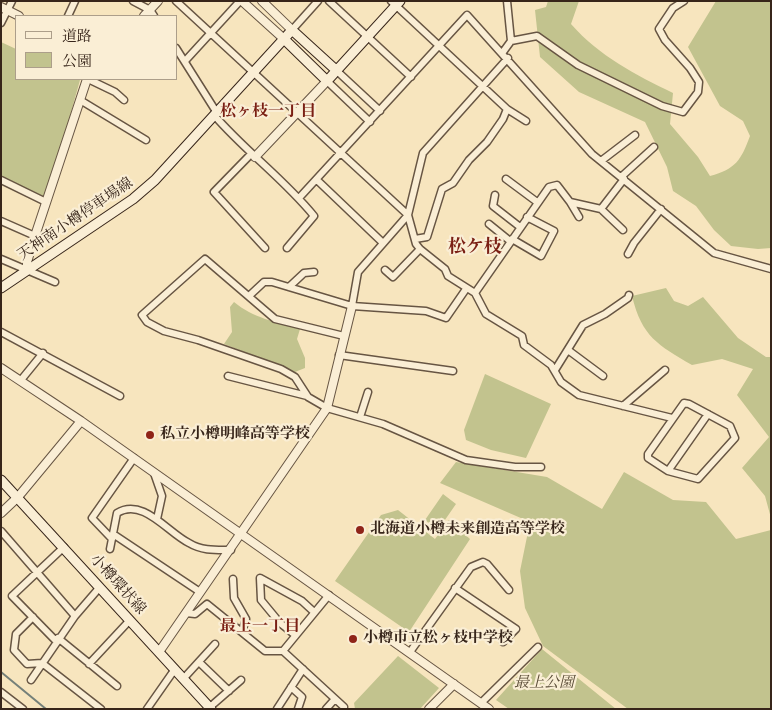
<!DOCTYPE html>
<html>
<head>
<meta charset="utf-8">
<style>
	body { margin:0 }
	#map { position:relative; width:772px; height:710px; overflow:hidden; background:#f7e5be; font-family:"IM FELL English","Noto Serif JP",serif }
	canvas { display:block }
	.frame { position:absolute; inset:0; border:2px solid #37251a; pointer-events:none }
	.legend { position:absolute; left:15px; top:15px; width:162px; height:65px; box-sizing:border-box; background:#faeed5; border:1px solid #ac9e8a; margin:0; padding:6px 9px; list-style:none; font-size:15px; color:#37251a }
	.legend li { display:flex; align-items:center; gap:10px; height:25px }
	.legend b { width:25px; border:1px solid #ac9e8a }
</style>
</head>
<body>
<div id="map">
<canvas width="772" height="710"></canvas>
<div class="frame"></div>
<ul class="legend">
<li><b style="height:6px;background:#faeed5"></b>道路</li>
<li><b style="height:14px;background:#c2c38e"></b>公園</li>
</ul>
</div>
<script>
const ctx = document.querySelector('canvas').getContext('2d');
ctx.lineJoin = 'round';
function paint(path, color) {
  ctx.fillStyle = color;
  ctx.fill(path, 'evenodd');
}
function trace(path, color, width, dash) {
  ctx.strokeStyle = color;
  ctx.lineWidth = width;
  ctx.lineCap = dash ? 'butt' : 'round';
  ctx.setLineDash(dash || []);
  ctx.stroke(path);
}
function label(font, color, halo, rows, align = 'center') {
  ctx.font = font + ' "IM FELL English","Noto Serif JP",serif';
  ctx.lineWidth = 4.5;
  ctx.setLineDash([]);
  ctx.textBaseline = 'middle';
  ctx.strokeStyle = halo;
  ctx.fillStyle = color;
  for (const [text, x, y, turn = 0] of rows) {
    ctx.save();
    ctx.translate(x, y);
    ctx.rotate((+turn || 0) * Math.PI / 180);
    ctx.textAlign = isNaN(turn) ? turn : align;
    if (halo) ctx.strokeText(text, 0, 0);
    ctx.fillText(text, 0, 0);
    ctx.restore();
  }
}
paint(new Path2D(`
	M548,1h31l-8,23c28,32 65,51 102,69l-3,31 28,33 12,19c26,-7 31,-16 40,-40l-7,-15 -23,-15 -32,-59 28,-46h55v247l-13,1 -27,-3 -17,-16 -18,-24 -23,-15 -6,-24 -22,-45 -66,-30 -39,-35 -5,-47 11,-3z
	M1,42l15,7v30l64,1 -34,122 -45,-23z
	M666,288l8,13 14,5 15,-9 35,41 28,19h5v161l-6,-22 -23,-28 27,-31 -32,-42 16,-26 -31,-10 -30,6c-34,-20 -50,-28 -60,-69z
	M234,302c19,16 42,20 66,27l-3,10 8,19v10l-10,4 -71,-28 8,-12 -2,-25z
	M485,374l66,30 -25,54 -35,-8 -25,-10 -2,-10z
	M456,462l91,15 55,32 22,-37 49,28 33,2 30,37 35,-9v179h-143l-85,-63 -18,-38 -5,-37 10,-49 -90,-39z
	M443,494l13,10 -18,26 -13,-10z
	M398,510l37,29 14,-19 21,19 -61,93 -74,-51 46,-66z
	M542,649l74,60h-107l-13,-9z
	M398,656l41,32 -19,21h-65l-1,-6z`), '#c2c38e');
trace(new Path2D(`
	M1,672l45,37`), '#758079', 2);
const minor = new Path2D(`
	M133,1l17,9 4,6
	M176,1l232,214 8,29 4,5 25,20 3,7 27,17 11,21 36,22 2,9 27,20 10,17 18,13 93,23
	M329,1l82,76
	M391,1l116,108 -4,10 -16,23 -18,18 -16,23 -11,6 -15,48 -12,2
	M68,16l7,-15
	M1,23l11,-22
	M292,30l26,-29
	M511,41l26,-5 41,29 84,41 21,6 15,-20 1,-10 -9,-14 -25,-28 -6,-11 14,-21 11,-7
	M176,48l41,65
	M503,52l8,-11 -4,-40
	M185,61l55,-60
	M337,71l43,40
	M88,79l27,13 9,8
	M327,81l43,41
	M80,100l66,40
	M507,109l19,12
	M214,115c31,36 70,64 100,101l-27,32
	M251,154l-37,38 51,56
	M601,161l34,-26
	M621,177l33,-30
	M506,179l31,23
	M1,180l45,22
	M317,180l66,63
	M495,195l-2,11 27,21
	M299,198l168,-183 125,139 122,99 57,16
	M570,202l9,15
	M601,209l23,-30
	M1,221l34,15
	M489,224l21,17
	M512,239l29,17 13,-25 -27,-14
	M628,254l6,-11 27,-34
	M1,259l54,23
	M385,270l8,7 27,-28
	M289,287l15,-14 10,-1
	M475,293l74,-106 8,-2 13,17 31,7 22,21
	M249,296l15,-14h8l80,24 74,5 20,7 20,-29
	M352,306l6,-34 50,-57 15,-62 85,-95
	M1,332l119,64
	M344,336l-69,-17 -70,-60 -63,56 5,7 17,9 34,9 83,29 14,8 13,20 19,11 56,16 83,36 49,7h26
	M568,350l35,26
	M339,355l114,16
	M555,370l28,-45 22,-11 23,-16 1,-3
	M228,376l79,20
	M21,380l22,-27
	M684,403l5,1 41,22 5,12 -37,41 -30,-8 -20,-13v-4z
	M623,406l42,-36
	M360,417l8,-25
	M668,471l40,-57
	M154,473l8,23 -5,23
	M1,531l74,85
	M113,534l87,58
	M112,539l-20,-21 42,-60
	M110,549l7,-36c26,-16 51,20 72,30 13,8 27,7 42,7
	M233,579l1,19 12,21 -4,13
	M455,588l61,41 -13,13
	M186,613l9,1 12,-10 58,47h18l61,56
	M33,617l-17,17 -2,16 13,14 15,-1 59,46
	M295,635l-15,-12 -19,-23 -1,-22 42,23 12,11
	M58,638l59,48
	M56,641l-44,-45 52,-49
	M283,651l46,-56
	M410,652l61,-85 12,-5 4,2 22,26
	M200,663l29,28
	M89,664l41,-44
	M184,678l31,-34
	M31,680l44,-64 25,-29
	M291,687l11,10 -4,12
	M1,692l22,17
	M481,703l57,-56
	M210,707l31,-27
	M147,709l28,-40
	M277,709l26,-40
	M326,709l9,-10`);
const tertiary = new Path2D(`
	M242,1l42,38
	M262,1l30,29
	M1,7l18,9
	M144,16l14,-15
	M255,157l72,-76
	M27,270v-8l8,-26 52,-157
	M1,368l80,53 408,288
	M1,513l17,-16 63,-76
	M159,652l168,-244 25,-102
	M429,709l25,-25`);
const secondary = new Path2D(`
	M284,39l43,42 73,-80
	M1,288l132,-89 22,-19 137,-150 45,41
	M1,480l210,229`);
trace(minor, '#675543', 9);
trace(tertiary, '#675543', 10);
trace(secondary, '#37251a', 11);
trace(minor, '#faeed5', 6);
trace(tertiary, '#faeed5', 8);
trace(secondary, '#faeed5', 9);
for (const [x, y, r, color] of [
	[150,435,5,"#8f2418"],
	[360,530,5,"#8f2418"],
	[353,639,5,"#8f2418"]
]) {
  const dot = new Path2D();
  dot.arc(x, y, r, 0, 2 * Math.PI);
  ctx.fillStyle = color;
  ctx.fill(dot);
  trace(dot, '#faeed5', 2);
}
label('15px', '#37251a', '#faeed5', [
	["天神南小樽停車場線",76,220,-34],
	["小樽環状線",117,585,48]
]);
label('bold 15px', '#37251a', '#faeed5', [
	["私立小樽明峰高等学校",160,435],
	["北海道小樽未来創造高等学校",370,530],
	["小樽市立松ヶ枝中学校",363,639]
], 'left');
label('italic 15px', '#5a4c37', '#faeed5', [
	["最上公園",544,684]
]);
label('bold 16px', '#7a1f14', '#faeed5', [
	["松ヶ枝一丁目",268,113],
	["最上一丁目",260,628]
]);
label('bold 18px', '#7a1f14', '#faeed5', [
	["松ケ枝",475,248]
]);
</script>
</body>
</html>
